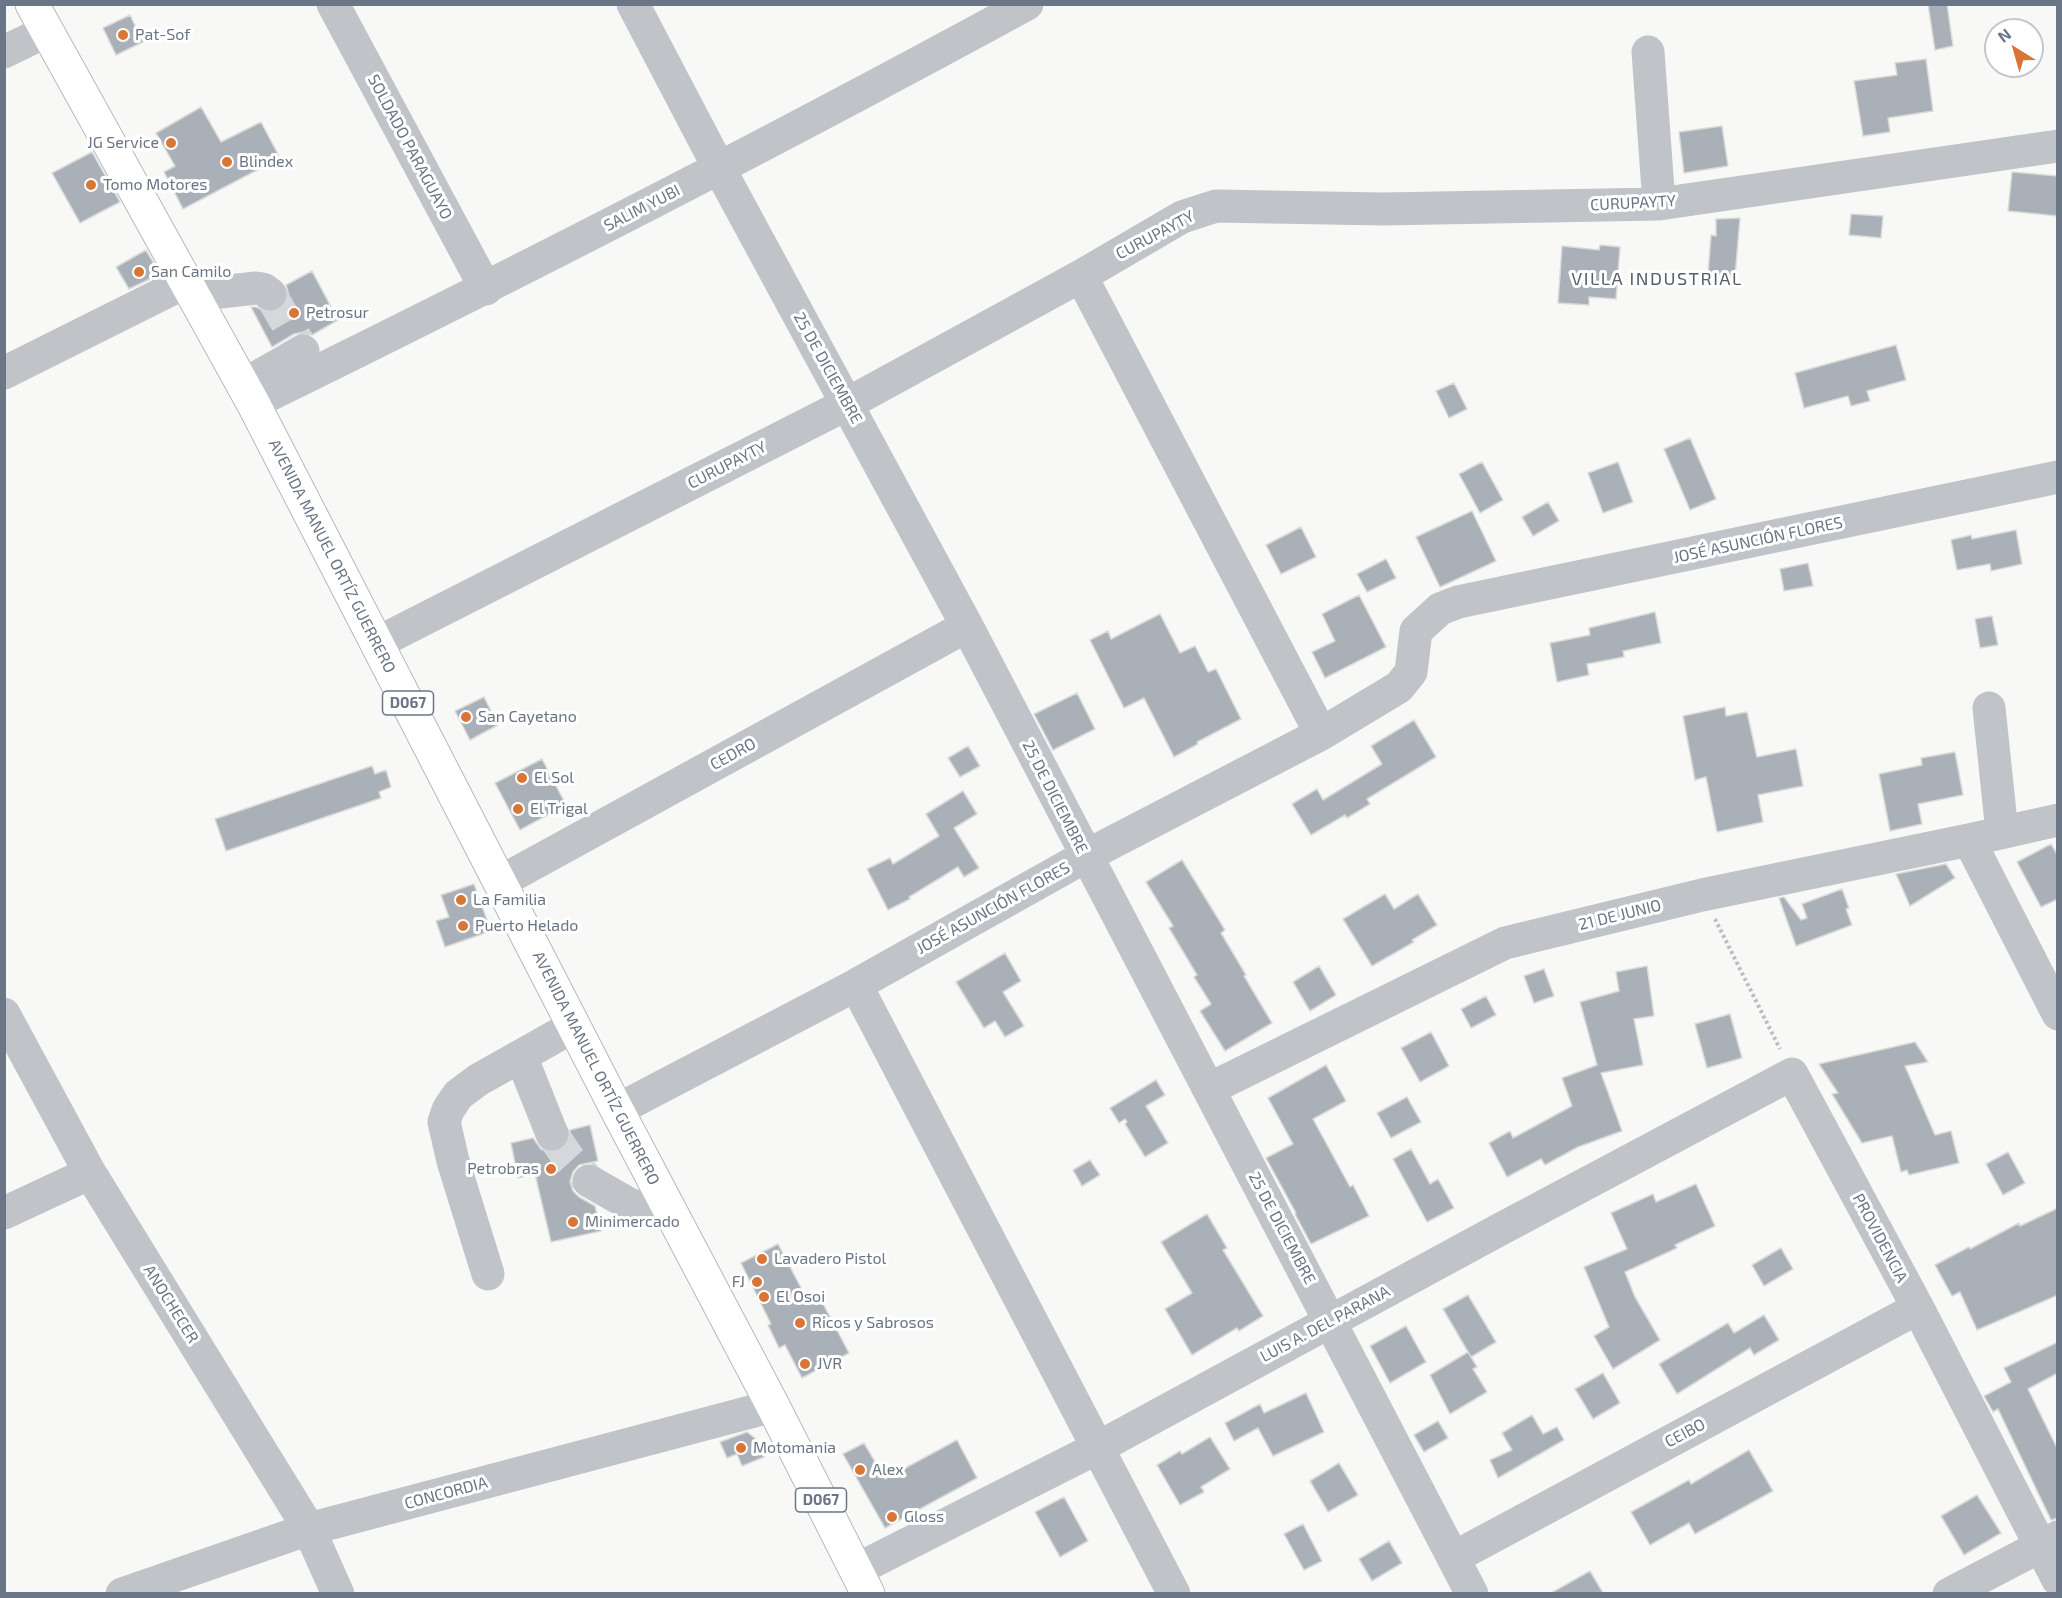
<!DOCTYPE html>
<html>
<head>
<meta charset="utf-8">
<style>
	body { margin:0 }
	#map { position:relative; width:2062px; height:1598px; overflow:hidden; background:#f8f9f7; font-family:"Exo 2",sans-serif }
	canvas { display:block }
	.frame { position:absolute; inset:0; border:6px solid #6a7585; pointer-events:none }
	.north { position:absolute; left:1984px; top:18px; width:60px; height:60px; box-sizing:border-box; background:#fff; border:2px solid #c3c8ce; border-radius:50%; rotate:323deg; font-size:16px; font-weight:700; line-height:24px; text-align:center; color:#6a7585 }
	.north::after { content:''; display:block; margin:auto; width:21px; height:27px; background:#d87537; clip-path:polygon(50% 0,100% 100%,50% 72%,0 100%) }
</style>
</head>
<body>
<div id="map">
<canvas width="2062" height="1598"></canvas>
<div class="frame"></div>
<div class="north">N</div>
</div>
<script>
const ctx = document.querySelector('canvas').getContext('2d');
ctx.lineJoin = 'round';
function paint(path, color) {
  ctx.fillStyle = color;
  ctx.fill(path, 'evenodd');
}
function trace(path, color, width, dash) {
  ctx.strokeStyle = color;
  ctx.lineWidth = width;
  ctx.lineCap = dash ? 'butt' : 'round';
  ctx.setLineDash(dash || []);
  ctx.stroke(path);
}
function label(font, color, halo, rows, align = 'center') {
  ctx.font = font + ' "Exo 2",sans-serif';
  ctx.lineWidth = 6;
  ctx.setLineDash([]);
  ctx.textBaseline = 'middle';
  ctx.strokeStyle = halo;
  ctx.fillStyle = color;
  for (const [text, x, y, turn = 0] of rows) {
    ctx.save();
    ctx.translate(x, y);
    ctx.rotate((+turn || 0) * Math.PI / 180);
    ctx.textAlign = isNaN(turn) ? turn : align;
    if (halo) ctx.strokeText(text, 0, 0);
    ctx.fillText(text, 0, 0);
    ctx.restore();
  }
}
const building = new Path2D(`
	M1928,4h19l6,42 -18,4z
	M130,15l13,27 -27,13 -13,-27z
	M1926,59l7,52 -45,7 2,14 -27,4 -9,-55 43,-6 -2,-12z
	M201,107l20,35 40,-20 19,36 -97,51 -19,-37 11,-6 -19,-33z
	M1722,126l6,40 -44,7 -5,-41z
	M92,152l28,50 -40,21 -28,-50z
	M2012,172l46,4v40l-50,-5z
	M1851,214l32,2 -2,22 -32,-3z
	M1740,218l-5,59 -27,-3 3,-39 5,1v-17z
	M1600,245l20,2 -4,52 -27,-2v8l-31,-2 4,-57 37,4z
	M146,250l14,24 -31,15 -13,-22z
	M312,271l26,49 -26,15 -8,-3 -10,2 -22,13 -21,-40h5l12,6 10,-2 8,-7 3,-8 -3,-11z
	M1896,345l10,35 -39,11 3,10 -19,5 -3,-10 -44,12 -9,-35z
	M1454,383l13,26 -18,9 -13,-27z
	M1690,438l26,61 -26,11 -26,-61z
	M1482,462l21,38 -23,13 -21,-39z
	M1618,462l15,40 -30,11 -15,-40z
	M1548,502l11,19 -26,15 -11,-19z
	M1472,511l24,50 -56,26 -24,-50z
	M1301,527l15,30 -35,17 -15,-29z
	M2016,530l6,34 -31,7 -1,-7 -33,6 -6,-30 20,-5 1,4z
	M1386,559l10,19 -29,14 -10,-18z
	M1808,563l5,23 -29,5 -4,-22z
	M1359,595l27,52 -61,31 -13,-26 23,-11 -13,-27z
	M1655,612l6,31 -38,8 1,6 -37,7 2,11 -32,7 -7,-39 40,-8 -1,-7z
	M1160,614l20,39 15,-7 13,26 8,-3 25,50 -44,23 1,2 -24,13 -30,-59 -20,10 -34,-68 18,-9 3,8z
	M1992,616l6,29 -18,3 -5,-29z
	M1077,693l18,36 -42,21 -19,-36z
	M484,697l14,28 -28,15 -15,-29z
	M1725,707l1,9 21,-4 10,45 39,-8 7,37 -45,9 5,27 -46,10 -11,-55 -11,3 -12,-64z
	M1414,720l22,37 -69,42 3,5 -23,14 -2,-3 -34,20 -19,-31 25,-15 6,11 59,-36 -11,-18z
	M968,746l12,20 -20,11 -12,-19z
	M1955,752l8,43 -45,9 4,20 -32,7 -11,-57 43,-9 -1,-7z
	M542,759l24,46 -46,25 -25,-47z
	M372,766l3,8 11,-4 5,17 -12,5 2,6 -155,53 -11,-32z
	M963,791l14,23 -23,14 25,40 -15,9 -6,-10 -49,30 1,2 -22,11 -21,-41 23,-11 3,6 46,-28 -13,-22z
	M2051,844l7,12v43l-17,8 -24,-45z
	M1182,860l43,70 -4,3 25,42 -2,1 28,47 -47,28 -25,-40 11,-7 -17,-27 3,-2 -28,-47 4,-2 -27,-44z
	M1946,864l9,14 -45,28 -14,-32z
	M474,884l17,47 -46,16 -9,-26 13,-4 -8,-22z
	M1842,889l7,19 -3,1 6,16 -56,21 -17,-48 5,-1 17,23 6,-2 -5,-14z
	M1385,894l9,15 24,-15 19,31 -25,15 2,2 -42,24 -29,-47z
	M1005,953l16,28 -18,11 21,34 -19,11 -10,-16 -11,7 -28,-46z
	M1319,966l17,29 -26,16 -17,-29z
	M1647,966l7,50 -20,3 9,46 -42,8 21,58 -44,16 -33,18 -4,-6 -34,18 -18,-34 21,-12 3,7 59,-32 -10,-28 35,-13 -17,-63 39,-11 -3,-19z
	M1544,969l10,27 -20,7 -10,-27z
	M1486,996l10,19 -25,13 -10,-19z
	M1730,1014l12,44 -35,10 -12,-44z
	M1431,1032l18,34 -29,16 -19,-34z
	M1915,1042l13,20 -23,4 30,69 16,-4 8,32 -50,12 -2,-5 -6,2 -9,-36 -30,7 -30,-49 6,-1 -19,-29z
	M1326,1065l20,36 -33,18 37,68 3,-2 16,31 -58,28 -16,-30 1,-1 -30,-55 27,-14 -25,-46z
	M1156,1080l9,15 -19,11 22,37 -23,14 -20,-33 2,-2 -2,-3 -6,4 -9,-15z
	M1407,1097l14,25 -30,16 -14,-25z
	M590,1125l8,36 -19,4 -6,7 -3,10 3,9 6,6 16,9 6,25 -50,11 -16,-68 -17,4 -7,-35 22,-5 8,11 8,3h9l9,-7 3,-8v-7z
	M1411,1149l19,35 8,-5 16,29 -27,14 -34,-63z
	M2008,1152l17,31 -22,12 -17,-31z
	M1090,1160l10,15 -18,11 -9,-16z
	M1696,1184l19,42 -40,19 2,3 -52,24 10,25 25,43 -47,29 -19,-33 15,-9 -25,-60 43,-18 -16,-36 42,-19 3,8z
	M2058,1208v87l-81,35 -17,-38 -8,4 -17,-31 34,-18 1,2 49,-26 1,3z
	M1207,1214l20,34 -4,2 40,66 -24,15 -2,-3 -45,27 -27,-46 27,-16 -31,-51z
	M778,1244l31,59 11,-5 29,55 -47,25 -17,-33 -6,3 -11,-23 3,-1 -30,-61z
	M1781,1248l12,21 -29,17 -12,-21z
	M1468,1295l28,47 -25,15 -28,-48z
	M1764,1315l15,25 -25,15 -4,-7 -73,46 -18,-30 69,-41 6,10z
	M1406,1326l20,36 -36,21 -20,-37z
	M2058,1342v31l-30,16 30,61v68l-7,2 -53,-111 -5,3 -9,-16 27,-14 -7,-14z
	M1468,1352l9,15 -4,2 14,23 -37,22 -20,-39z
	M1603,1373l17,30 -27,16 -18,-30z
	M1306,1393l18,39 -51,24 -15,-28 -24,13 -9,-18 35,-19 4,9z
	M1532,1415l11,19 14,-7 7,13 -66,38 -8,-18 22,-10 -10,-17z
	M1438,1421l10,17 -24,14 -10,-17z
	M747,1432l9,7 8,18 -22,9 -5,-12 -10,4 -7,-16z
	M1210,1437l20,32 -29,18 3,5 -24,13 -23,-40 23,-14 2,3z
	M957,1440l20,38 -92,50 -42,-74 21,-11 21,36z
	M1749,1450l24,41 -78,43 -6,-11 -39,22 -19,-33 58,-32 2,4z
	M1339,1463l19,32 -30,17 -18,-31z
	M1977,1495l24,38 -37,22 -23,-39z
	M1064,1497l24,44 -28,16 -25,-45z
	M1303,1524l19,37 -18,9 -20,-36z
	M1389,1541l13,22 -30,18 -13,-22z
	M1590,1571l13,22h-52z`);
paint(building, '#aab0b7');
trace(building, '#dadbd9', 1.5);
trace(new Path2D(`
	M270,294l28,48
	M552,1134l17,25 20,22`), '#d4d8da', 33, [33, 16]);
const major = new Path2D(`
	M32,4l221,399 364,707 156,296 95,188`);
trace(major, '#b6b9be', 35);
trace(new Path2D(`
	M1715,919l65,130`), '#bbbdc0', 4, [3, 3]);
trace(new Path2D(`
	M333,4l153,285
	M633,4l86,164 248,458 505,968
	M4,52l43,-21
	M1648,52l11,152
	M1081,276l240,458
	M193,295l63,-7 7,1 7,5
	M4,373l182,-91
	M243,385l60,-34
	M253,403c261,-128 519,-260 774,-399
	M377,643l470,-239 234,-128 101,-59 34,-11 166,3 277,-5 399,-58
	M1989,708l13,124
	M1969,840l89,174
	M500,882l467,-256
	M856,985l318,609
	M4,1014l86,159 219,356 29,65
	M521,1056l31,78
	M1209,1089l296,-146 197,-48 267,-55 89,-20
	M617,1110l239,-125 230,-129 235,-122 78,-47 12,-15 5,-41 24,-22 18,-7 600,-125
	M589,1181l42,24 40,7
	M4,1213l86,-40
	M488,1274l-35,-113 -9,-39 4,-12 10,-15 20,-15 96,-54
	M1453,1558l465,-250
	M856,1570l243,-123 398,-216 295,-157 126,234 140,272
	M122,1594l187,-65 464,-123
	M1949,1594l109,-57`), '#c0c3c8', 33);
trace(major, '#fff', 33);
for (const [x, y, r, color] of [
	[123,35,6,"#d87537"],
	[171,143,6,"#d87537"],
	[227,162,6,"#d87537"],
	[91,185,6,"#d87537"],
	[139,272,6,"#d87537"],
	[294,313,6,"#d87537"],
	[466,717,6,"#d87537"],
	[522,778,6,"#d87537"],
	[518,809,6,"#d87537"],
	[461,900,6,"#d87537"],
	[463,926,6,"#d87537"],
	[551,1169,6,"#d87537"],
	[573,1222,6,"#d87537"],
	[762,1259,6,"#d87537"],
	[757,1282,6,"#d87537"],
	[764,1297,6,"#d87537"],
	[800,1323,6,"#d87537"],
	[805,1364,6,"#d87537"],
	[741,1448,6,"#d87537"],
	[860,1470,6,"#d87537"],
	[892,1517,6,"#d87537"]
]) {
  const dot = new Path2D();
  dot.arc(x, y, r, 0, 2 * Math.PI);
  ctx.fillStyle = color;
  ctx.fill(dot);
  trace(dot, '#fff', 2);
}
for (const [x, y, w] of [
	[408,703,51],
	[821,1500,51]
]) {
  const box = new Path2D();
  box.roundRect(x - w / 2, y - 12, w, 24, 4.5);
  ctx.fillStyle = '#fff';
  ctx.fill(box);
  trace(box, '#6a7585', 1.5);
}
label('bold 15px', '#6a7585', null, [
	["D067",408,703],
	["D067",821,1500]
]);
label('16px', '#6a7585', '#fff', [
	["Pat-Sof",135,35],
	["JG Service",159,143,"right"],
	["Blindex",239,162],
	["Tomo Motores",103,185],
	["San Camilo",151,272],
	["Petrosur",306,313],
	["San Cayetano",478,717],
	["El Sol",534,778],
	["El Trigal",530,809],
	["La Familia",473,900],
	["Puerto Helado",475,926],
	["Petrobras",539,1169,"right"],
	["Minimercado",585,1222],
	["Lavadero Pistol",774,1259],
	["FJ",745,1282,"right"],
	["El Osoi",776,1297],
	["Ricos y Sabrosos",812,1323],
	["JVR",817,1364],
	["Motomania",753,1448],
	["Alex",872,1470],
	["Gloss",904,1517]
], 'left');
label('16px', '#6a7585', '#fff', [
	["SOLDADO PARAGUAYO",410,147,62],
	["CURUPAYTY",1633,203,-3],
	["SALIM YUBI",642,208,-27],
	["CURUPAYTY",1155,235,-28],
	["25 DE DICIEMBRE",828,368,61],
	["CURUPAYTY",727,465,-27],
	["JOSÉ ASUNCIÓN FLORES",1758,540,-12],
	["AVENIDA MANUEL ORTÍZ GUERRERO",332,556,63],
	["CEDRO",733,754,-29],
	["25 DE DICIEMBRE",1055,797,63],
	["JOSÉ ASUNCIÓN FLORES",993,908,-29],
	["21 DE JUNIO",1620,915,-14],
	["AVENIDA MANUEL ORTÍZ GUERRERO",596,1068,63],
	["25 DE DICIEMBRE",1282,1228,62],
	["PROVIDENCIA",1880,1238,62],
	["ANOCHECER",171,1304,58],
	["LUIS A. DEL PARANA",1325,1324,-28],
	["CEIBO",1685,1433,-28],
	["CONCORDIA",446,1493,-15]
]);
ctx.letterSpacing = '1.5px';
label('18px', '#575f6b', '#fff', [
	["VILLA INDUSTRIAL",1657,279]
]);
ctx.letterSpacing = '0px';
</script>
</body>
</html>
